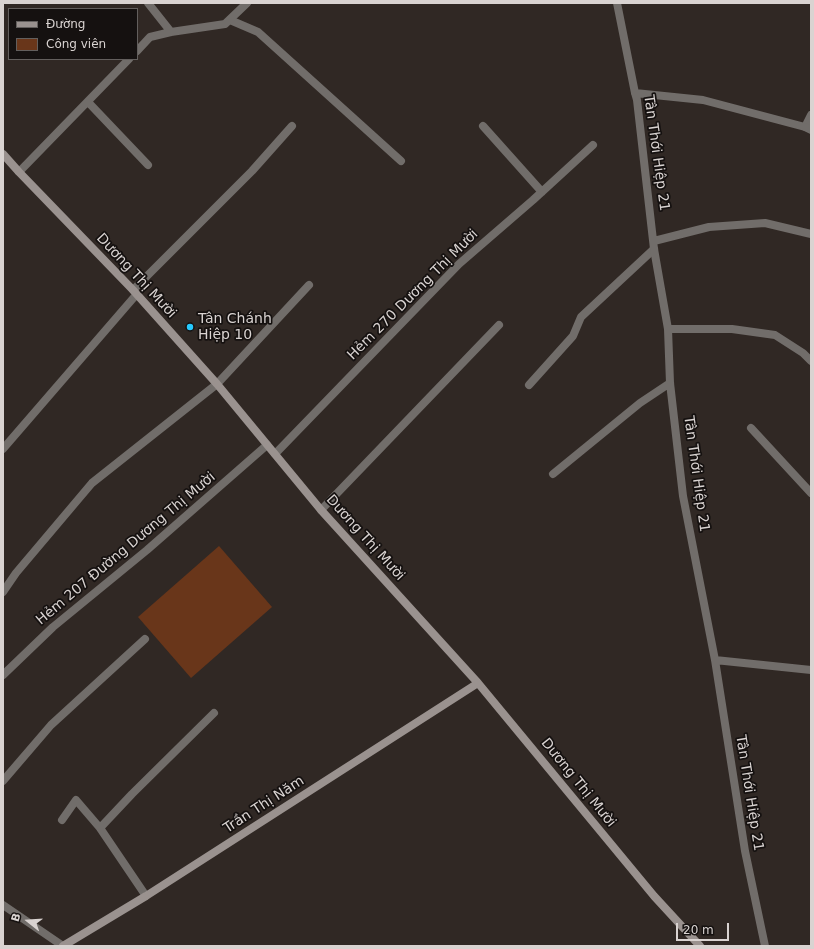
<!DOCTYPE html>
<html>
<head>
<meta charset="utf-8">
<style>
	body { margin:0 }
	#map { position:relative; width:814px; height:949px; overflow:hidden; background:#302824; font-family:"DejaVu Sans",sans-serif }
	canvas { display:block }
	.frame { position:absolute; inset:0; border:4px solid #d9d3d1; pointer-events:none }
	.legend { position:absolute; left:8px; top:8px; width:130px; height:52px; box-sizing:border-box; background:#151110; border:1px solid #635f5d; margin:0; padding:5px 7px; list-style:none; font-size:12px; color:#d9d3d1 }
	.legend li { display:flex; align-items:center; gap:8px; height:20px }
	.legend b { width:20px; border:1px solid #635f5d }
	.north { position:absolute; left:8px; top:901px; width:40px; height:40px; -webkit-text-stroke:3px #151110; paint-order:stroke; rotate:287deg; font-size:11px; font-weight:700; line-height:16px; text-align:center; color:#d9d3d1 }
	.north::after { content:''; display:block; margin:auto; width:14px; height:18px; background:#d9d3d1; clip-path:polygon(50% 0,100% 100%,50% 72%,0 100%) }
	.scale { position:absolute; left:676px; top:923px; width:53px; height:18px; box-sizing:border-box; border:2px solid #d9d3d1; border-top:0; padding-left:5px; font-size:12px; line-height:14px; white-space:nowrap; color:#d9d3d1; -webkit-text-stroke:3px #151110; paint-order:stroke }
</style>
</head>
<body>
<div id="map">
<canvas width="814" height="949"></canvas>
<div class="frame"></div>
<ul class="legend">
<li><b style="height:5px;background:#9a928f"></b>Đường</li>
<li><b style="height:11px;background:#69361a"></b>Công viên</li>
</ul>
<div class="north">B</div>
<div class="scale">20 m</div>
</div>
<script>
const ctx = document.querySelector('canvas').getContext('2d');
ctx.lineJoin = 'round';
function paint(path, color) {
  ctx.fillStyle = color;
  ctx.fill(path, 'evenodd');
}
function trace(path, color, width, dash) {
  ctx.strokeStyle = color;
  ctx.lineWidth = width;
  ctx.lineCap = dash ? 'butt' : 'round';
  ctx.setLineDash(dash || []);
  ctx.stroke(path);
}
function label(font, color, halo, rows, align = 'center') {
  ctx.font = font + ' "DejaVu Sans",sans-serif';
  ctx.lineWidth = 3.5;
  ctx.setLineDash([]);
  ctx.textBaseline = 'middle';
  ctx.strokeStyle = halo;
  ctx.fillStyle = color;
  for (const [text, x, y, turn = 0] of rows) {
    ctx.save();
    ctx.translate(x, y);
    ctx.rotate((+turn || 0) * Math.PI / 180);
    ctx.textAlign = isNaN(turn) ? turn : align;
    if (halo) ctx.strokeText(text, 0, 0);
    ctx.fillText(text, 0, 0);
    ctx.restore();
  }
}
paint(new Path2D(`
	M219,546l53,61 -81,71 -53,-61z`), '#69361a');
trace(new Path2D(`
	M230,20l28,12 143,129
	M483,126l59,66
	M805,127l6,-12
	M529,385l44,-49 8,-19 73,-68
	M275,454l184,-190 74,-64 60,-55
	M321,510l178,-185
	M3,592l13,-19 76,-90 125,-99 92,-99`), '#716d6a', 8);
trace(new Path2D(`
	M148,3l23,29
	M617,3l18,90 2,7 17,149 14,80 2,54 13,113 32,164 30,191 20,95
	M137,51l13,-14 21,-5 54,-8 22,-21
	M635,93l68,7 102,27 6,3
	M88,102l60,63
	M19,172l110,-113
	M654,241l55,-14 56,-4 46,11
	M133,290l119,-119 40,-45
	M668,329h64l43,6 28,18 8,8
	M751,428l60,65
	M3,449l133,-154
	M553,474l87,-71 30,-20
	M715,660l96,10
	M3,675l50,-48 94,-77 120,-105
	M3,781l48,-56 94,-86
	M62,820l14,-20 24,28 46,68
	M100,828l32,-34 82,-81
	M3,905l60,41`), '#716d6a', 8);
trace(new Path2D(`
	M3,154l16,18 114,118 84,94 104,126 157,173 176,213 46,50
	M63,946l83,-50 332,-213`), '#9a928f', 8);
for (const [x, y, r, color] of [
	[190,327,4,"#26c9fe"]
]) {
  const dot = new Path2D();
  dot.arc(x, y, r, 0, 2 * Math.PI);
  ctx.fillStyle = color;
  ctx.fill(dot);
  trace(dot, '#151110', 1.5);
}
label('14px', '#d9d3d1', '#151110', [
	["Tân Thới Hiệp 21",656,153,82],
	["Dương Thị Mười",136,276,47],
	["Hẻm 270 Dương Thị Mười",413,295,-45],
	["Tân Thới Hiệp 21",696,474,82],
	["Dương Thị Mười",365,538,48],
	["Hẻm 207 Đường Dương Thị Mười",126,549,-40],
	["Dương Thị Mười",578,783,51],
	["Tân Thới Hiệp 21",749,793,81],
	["Trần Thị Năm",264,805,-33]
]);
label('14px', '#d9d3d1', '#151110', [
	["Tân Chánh",198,319],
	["Hiệp 10",198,335]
], 'left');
</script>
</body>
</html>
